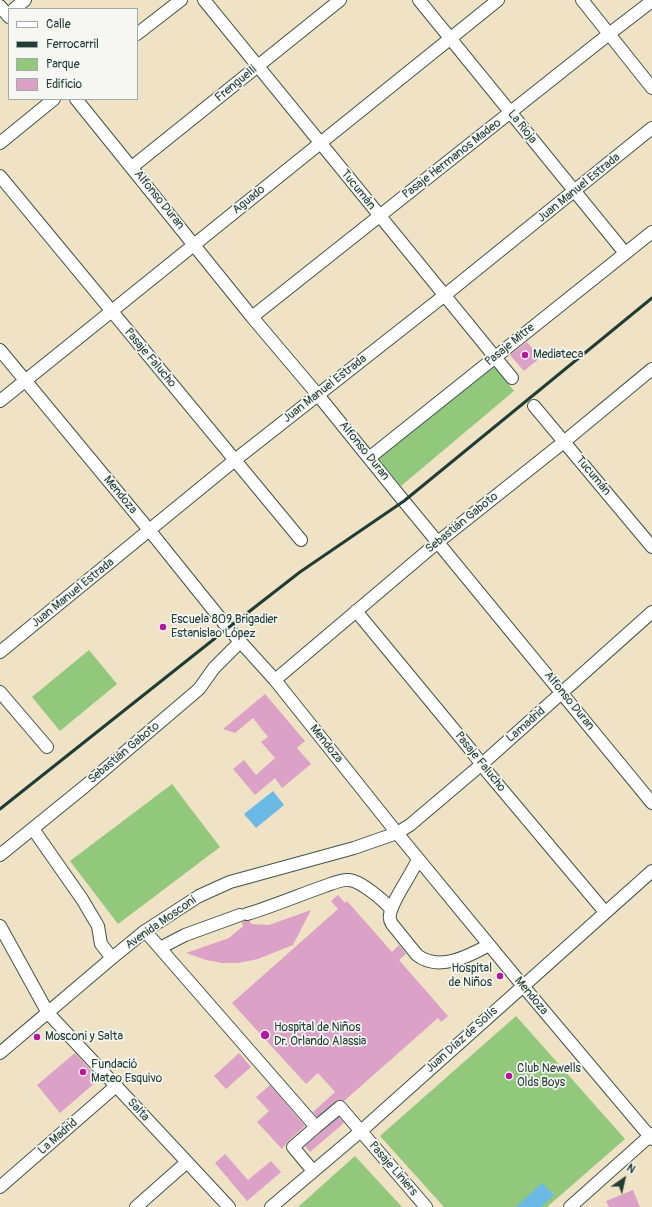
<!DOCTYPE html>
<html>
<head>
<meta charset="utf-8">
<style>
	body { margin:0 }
	#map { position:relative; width:652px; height:1207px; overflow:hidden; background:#f0e2c5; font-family:Pangolin,sans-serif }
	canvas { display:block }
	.legend { position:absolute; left:8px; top:8px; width:130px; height:92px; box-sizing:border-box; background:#f6f6f2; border:1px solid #a0aca6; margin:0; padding:5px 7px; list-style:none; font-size:12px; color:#1f3d34 }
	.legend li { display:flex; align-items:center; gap:8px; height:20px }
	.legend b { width:20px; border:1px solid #a0aca6 }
	.north { position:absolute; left:604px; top:1159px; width:40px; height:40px; -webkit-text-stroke:3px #f6f6f2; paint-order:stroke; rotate:34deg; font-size:11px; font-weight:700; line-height:16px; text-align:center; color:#1f3d34 }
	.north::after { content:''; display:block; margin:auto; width:14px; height:18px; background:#1f3d34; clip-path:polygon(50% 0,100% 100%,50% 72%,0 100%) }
</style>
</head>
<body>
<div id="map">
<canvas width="652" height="1207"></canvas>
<ul class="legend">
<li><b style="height:5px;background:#fff"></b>Calle</li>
<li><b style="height:5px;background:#1f3d34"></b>Ferrocarril</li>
<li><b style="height:11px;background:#92c87b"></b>Parque</li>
<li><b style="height:11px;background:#dba1c6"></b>Edificio</li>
</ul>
<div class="north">N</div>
</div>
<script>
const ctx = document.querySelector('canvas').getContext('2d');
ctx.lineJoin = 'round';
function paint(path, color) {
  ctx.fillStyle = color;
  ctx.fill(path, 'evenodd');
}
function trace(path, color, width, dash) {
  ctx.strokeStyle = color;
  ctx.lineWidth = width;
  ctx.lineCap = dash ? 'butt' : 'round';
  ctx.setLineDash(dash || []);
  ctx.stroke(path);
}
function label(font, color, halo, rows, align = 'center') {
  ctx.font = font + ' Pangolin,sans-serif';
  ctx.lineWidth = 3.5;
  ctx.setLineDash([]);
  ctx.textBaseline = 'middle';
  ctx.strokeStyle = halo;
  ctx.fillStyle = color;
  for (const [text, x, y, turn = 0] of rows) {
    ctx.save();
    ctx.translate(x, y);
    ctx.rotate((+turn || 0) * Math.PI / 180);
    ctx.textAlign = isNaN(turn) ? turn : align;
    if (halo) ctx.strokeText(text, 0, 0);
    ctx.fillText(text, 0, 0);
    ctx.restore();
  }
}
paint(new Path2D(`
	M495,366l19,25 -113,95 -23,-28z
	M89,650l28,34 -57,47 -28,-34z
	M172,784l48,63 -102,77 -48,-63z
	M516,1016l109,123 -78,68h-103l-64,-71z
	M355,1156l47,51h-104z`), '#92c87b');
paint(new Path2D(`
	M273,791l11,14 -28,23 -12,-14z
	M542,1183l12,12 -13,12h-25z`), '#6bbae6');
paint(new Path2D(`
	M527,342l13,16 -16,13 -14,-16z
	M265,694l40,47 -8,7 14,16 -29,24 -7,-10 -20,17 -22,-26 11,-9 12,15 19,-17 -14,-16 7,-5 -15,-19 -18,15 -12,-4z
	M338,895l7,8 2,-2 45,51 7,-7 7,9 -7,6 49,56 -7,6 -3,-4 -94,83 -5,-1 -3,1 -19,16 -4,-5 22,-20 -17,-19 -12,11 -74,-81 106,-94 -7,-8z
	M311,910l-18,35 -35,14 -20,4h-16l-16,-3 -20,-7 43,-15 9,-8 5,-3 -1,-5 2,-1h6l1,3 18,1z
	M75,1053l19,21 -4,2 6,6 -36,31 -23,-28z
	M239,1053l12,14 -25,22 -12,-13z
	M270,1085l35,41 -17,15 -6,8 -25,-27 12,-11 -13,-14z
	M339,1117l5,6 -34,29 -5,-6z
	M225,1154l23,26 23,-19 10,11 -34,29 -32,-38z
	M633,1190l7,17h-31l-3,-6z`), '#dba1c6');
const minor = new Path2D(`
	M204,0l308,378
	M419,0l206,253
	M582,0l70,88
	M0,6l9,11
	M14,9l11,-9
	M137,34l44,-34
	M76,99l176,218 66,78 80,99 254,309
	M0,143l54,-44
	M132,167l208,-167
	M0,176l301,364
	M252,317l357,-283 43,-33
	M0,350l150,181 78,97 47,52 122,153 126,153 129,153
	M0,401l498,-401
	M534,406l118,141
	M369,458l283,-226
	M356,611l114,138 19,25 116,138
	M0,652l235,-192 210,-165 207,-167
	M275,680l163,-138 127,-101 87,-72
	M0,692l47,55
	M33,829l49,70 16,27 3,18 11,14
	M0,855l84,-68 115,-98 15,-21 26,-26
	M418,859c-6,15 -27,43 -28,56 -1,4 0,6 2,9l25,31c22,17 52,1 72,-10
	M247,914c27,-8 52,-19 78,-28 6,-2 17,-7 24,-6 12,1 34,20 42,29
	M0,926l48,87 181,194
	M145,931l171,196 -23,20 20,24
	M160,948l25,-13 55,-20
	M0,1053l112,-95 33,-27 54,-35 31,-14 124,-34 43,-15 13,-8 72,-61 170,-152
	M316,1127l24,-20 86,100
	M0,1187l116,-101
	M136,1207l51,-45
	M271,1207l90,-76 291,-260
	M570,1207l82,-73`);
trace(minor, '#3e564a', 14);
trace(minor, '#fff', 12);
trace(new Path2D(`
	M0,809l228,-181 72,-56 104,-71 248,-203`), '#1f3d34', 3);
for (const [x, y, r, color] of [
	[525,355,4,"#b5179e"],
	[163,627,4,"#b5179e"],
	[500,976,4,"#b5179e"],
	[265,1035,5,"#b5179e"],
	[37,1037,4,"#b5179e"],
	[83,1072,4,"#b5179e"],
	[509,1076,4,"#b5179e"]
]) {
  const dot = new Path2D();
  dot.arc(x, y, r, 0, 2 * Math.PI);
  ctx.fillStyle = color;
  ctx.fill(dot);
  trace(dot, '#f6f6f2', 1.5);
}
label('12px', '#1f3d34', '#f6f6f2', [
	["Frenguelli",236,84,-39],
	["La Rioja",522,127,51],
	["Pasaje Hermanos Madeo",452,159,-38],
	["Juan Manuel Estrada",579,188,-39],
	["Tucumán",358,190,51],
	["Alfonso Duran",159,200,51],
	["Aguado",249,200,-39],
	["Pasaje Mitre",510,345,-39],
	["Pasaje Falucho",150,358,50],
	["Juan Manuel Estrada",325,389,-38],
	["Alfonso Duran",364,451,51],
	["Tucumán",593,476,50],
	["Mendoza",120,495,50],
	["Sebastián Gaboto",462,523,-39],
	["Juan Manuel Estrada",73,593,-39],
	["Alfonso Duran",569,701,51],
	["Lamadrid",526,725,-41],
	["Mendoza",326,744,51],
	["Sebastián Gaboto",124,753,-40],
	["Pasaje Falucho",480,762,51],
	["Avenida Mosconi",161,923,-35],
	["Mendoza",531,996,50],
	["Juan Díaz de Solís",462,1040,-42],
	["Salta",138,1110,47],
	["La Madrid",58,1137,-41],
	["Pasaje Liniers",393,1169,49]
]);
label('12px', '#1f3d34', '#f6f6f2', [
	["Mediateca",533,355],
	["Escuela 809 Brigadier",171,620],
	["Estanislao López",171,634],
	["Hospital",492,969,"right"],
	["de Niños",492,983,"right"],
	["Hospital de Niños",274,1028],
	["Dr. Orlando Alassia",274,1042],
	["Mosconi y Salta",45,1037],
	["Fundació",91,1065],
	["Mateo Esquivo",91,1079],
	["Club Newells",517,1069],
	["Olds Boys",517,1083]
], 'left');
</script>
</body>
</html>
